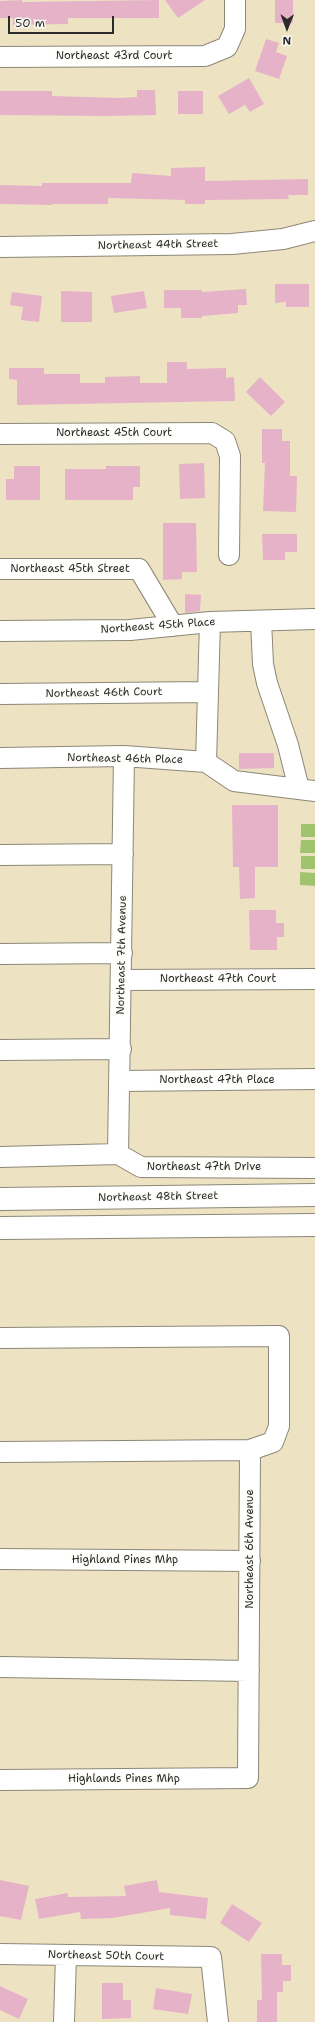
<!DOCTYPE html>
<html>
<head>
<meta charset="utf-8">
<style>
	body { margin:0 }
	#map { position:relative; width:315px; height:2022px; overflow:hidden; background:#ede3c3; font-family:"Shantell Sans",sans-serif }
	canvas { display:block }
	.north { position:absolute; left:267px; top:8px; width:40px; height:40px; -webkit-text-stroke:3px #fdfcf7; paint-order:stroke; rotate:181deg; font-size:11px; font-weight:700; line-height:16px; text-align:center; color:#2b2b2b }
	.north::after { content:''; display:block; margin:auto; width:14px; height:18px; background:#2b2b2b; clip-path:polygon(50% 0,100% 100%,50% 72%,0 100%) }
	.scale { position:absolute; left:8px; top:16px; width:106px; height:18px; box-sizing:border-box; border:2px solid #2b2b2b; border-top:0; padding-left:5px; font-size:12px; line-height:14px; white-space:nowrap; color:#2b2b2b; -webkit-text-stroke:3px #fdfcf7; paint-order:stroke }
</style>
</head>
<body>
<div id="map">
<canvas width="315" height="2022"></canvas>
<div class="north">N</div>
<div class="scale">50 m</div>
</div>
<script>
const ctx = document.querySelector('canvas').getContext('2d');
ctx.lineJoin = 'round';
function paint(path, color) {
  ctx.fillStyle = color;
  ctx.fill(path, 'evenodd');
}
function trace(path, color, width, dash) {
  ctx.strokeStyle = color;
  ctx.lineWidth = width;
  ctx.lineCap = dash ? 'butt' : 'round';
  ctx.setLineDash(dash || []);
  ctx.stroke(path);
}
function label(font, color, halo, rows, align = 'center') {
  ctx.font = font + ' "Shantell Sans",sans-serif';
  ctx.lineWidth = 3;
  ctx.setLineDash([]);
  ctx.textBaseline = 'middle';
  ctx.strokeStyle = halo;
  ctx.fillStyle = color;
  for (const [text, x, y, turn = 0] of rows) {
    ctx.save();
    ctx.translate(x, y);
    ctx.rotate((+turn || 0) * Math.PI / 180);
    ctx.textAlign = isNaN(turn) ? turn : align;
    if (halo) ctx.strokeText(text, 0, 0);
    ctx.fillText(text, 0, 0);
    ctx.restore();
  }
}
paint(new Path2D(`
	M301,824h14v13h-14z
	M301,840h14v13h-15z
	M301,856h14v13h-14z
	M300,872l15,1v13l-15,-1z`), '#a0c36d');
paint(new Path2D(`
	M22,0v2l137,-2v18h-91v6l-55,1v-7h-13v-17z
	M165,0h40l-27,18z
	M275,0h18v23h-18z
	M266,39l13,4 -3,9 11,4 -8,23 -24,-8z
	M249,78l15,26 -14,8 -5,-7 -16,9 -11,-18z
	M137,90h18l1,25 -49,1 -107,-1v-24h52v5l68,2 17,-1z
	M178,91h25v23h-25z
	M205,167v14l103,-2v16h-20l1,4 -84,1v4h-20v-4l-77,-2v6h-56v1l-52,-1v-19l42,1v-3h89l1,-10 39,3v-8z
	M275,284h34v23h-23v-5l-11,1z
	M246,289l1,16h-9v8l-36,3v2h-21v-10h-17v-18h38v2z
	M61,291l31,1v30h-31z
	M144,291l3,17 -33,5 -3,-17z
	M12,292l30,4 -3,26 -18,-2 2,-13 -13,-2z
	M167,362h20v7l39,-1v10l8,-1 1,24 -218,4v-25l-8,-1v-11h35v6h36v9h25v-6l35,-1v7h27z
	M260,377l25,25 -14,14 -25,-24z
	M262,429h20v12h8v35h7l-1,36 -33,-1 2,-48h-3z
	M204,463l1,35 -25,1 -1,-35z
	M14,466h26v34h-34v-21h8z
	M106,466h34v21h-7v13h-68v-31h41z
	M163,523h33l1,49h-15v7l-19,1z
	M262,534h35v18h-12v8h-22z
	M185,594l16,1 -1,16 -15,2z
	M239,753h35v15l-35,1z
	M232,805h46v62h-23v31l-15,1 -1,-32h-6z
	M249,910h27v13h8v14h-7v13h-27z
	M0,1880l29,6 -8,34 -21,-4z
	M157,1880l2,12 49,6 -2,21 -36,-4v-7l-57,10 -32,1 -1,-7 -41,7 -4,-20 33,-6v4l58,-1 -2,-10z
	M232,1904l30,19 -13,19 -29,-19z
	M261,1954h21v11h9v16h-8v11h-6v30h-20v-22h5z
	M102,1983h21v17h8v18l-29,1z
	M0,1986l28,13 -9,20 -19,-9z
	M156,1988l36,6 -4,20 -35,-5z`), '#e6b2c7');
const minor = new Path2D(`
	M0,57l205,-1 22,-9 8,-18v-29
	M0,247l232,-3 51,-5 32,-8
	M0,434l212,-1 13,8 5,15 -1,99
	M0,569h139l34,57
	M261,621l2,43 4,19 21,62 11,44
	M0,631l130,-1 80,-8 105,-3
	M0,694l208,-2
	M0,758l124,-2 82,6 28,19 81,10
	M206,762l4,-140
	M0,855l123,-1
	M0,954l122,-1
	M122,980l193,-1
	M0,1050l121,-1
	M120,1081l195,-2
	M118,1154l6,-398
	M0,1157l118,-3 23,13 174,1
	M0,1338l279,-2v90l-6,16 -23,8 -2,328 -248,2
	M0,1452l250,-2
	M0,1559l250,2
	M0,1667l249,4
	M0,1954l211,3 7,65
	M64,2022l2,-66`);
const major = new Path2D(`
	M0,1199l315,-4
	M0,1228l315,-3`);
trace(minor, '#8c8777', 22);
trace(major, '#8c8777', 24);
trace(minor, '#fff', 20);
trace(major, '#fff', 22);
label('11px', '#2b2b2b', '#fdfcf7', [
	["Northeast 43rd Court",114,56],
	["Northeast 44th Street",158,245,-1],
	["Northeast 45th Court",114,433],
	["Northeast 45th Street",70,569],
	["Northeast 45th Place",158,626,-4],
	["Northeast 46th Court",104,693,-1],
	["Northeast 46th Place",125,759,1],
	["Northeast 7th Avenue",122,955,-89],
	["Northeast 47th Court",218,979],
	["Northeast 47th Place",217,1080],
	["Northeast 47th Drive",204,1167],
	["Northeast 48th Street",158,1197,-1],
	["Northeast 6th Avenue",250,1549,-90],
	["Highland Pines Mhp",125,1560],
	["Highlands Pines Mhp",124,1779],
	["Northeast 50th Court",106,1956,1]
]);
</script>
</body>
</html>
